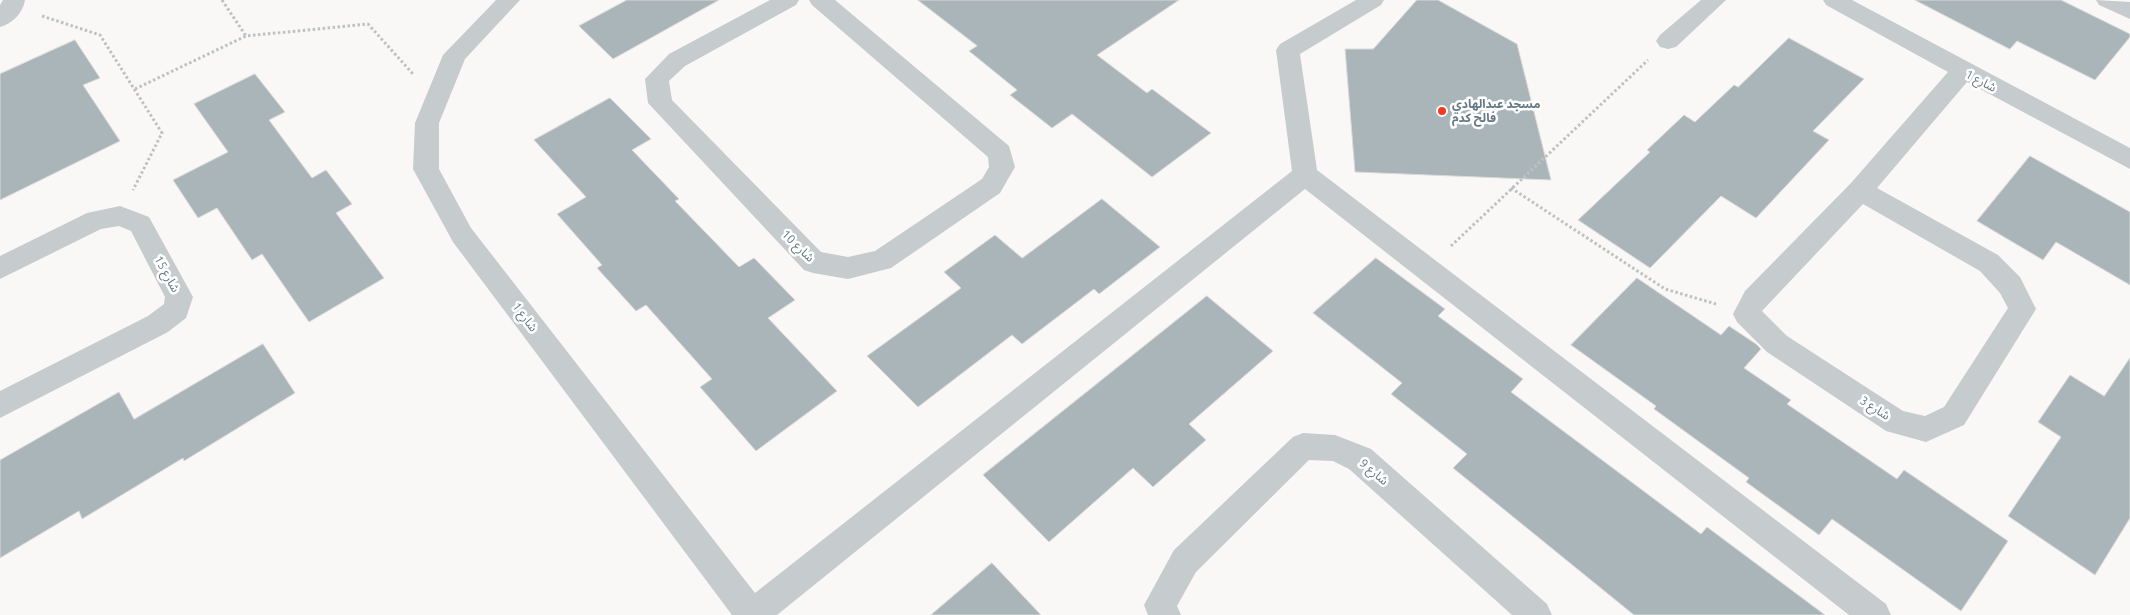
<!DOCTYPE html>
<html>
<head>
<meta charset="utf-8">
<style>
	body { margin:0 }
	canvas { display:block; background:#f9f8f6 }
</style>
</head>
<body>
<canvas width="2130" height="615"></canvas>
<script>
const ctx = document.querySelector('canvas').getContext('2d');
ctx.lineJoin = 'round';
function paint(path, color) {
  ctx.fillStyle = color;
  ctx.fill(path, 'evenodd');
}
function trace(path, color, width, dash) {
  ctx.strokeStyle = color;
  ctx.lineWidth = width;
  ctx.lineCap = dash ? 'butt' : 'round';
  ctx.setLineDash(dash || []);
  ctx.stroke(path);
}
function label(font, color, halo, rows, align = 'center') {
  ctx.font = font + ' Ubuntu,"Noto Sans Arabic",sans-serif';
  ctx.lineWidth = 5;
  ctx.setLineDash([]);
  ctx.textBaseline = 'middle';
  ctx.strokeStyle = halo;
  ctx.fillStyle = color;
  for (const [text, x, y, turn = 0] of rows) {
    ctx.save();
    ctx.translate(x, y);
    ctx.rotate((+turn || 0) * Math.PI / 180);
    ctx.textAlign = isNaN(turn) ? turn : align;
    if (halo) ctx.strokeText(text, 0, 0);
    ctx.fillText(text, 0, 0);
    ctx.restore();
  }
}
const building = new Path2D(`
	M627,0h92l-106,59 -34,-33z
	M918,0h261l-82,55 50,38 5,-4 59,44 -59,44 -80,-63 -20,14 -42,-33 7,-5 -48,-39 8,-5z
	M1417,0h21l79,44 34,136 -196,-8 -10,-123h28z
	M1915,0h146l69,34v3l-35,43 -78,-39 -7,8z
	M1789,38l75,41 -51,52 16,9 -73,78 -35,-22 -71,72 -72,-48 72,-68 -3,-2 37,-35 11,7 39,-37 4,2z
	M75,40l25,38 -17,7 37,56 -120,59v-126z
	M255,74l30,38 -16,8 43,58 14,-8 26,34 -16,9 48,65 -75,44 -47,-68 -10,6 -35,-52 -19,10 -25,-38 55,-28 -34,-48z
	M610,98l41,41 -19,11 47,49 -4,2 64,66 15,-9 41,42 -27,18 69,73 -81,60 -56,-64 12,-8 -66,-74 -10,6 -39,-43 5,-3 -45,-51 29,-17 -52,-57z
	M2030,156l100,56v73l-74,-43 -13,18 -66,-39z
	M1102,199l58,48 -61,47 -5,-5 -72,55 -10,-9 -94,72 -51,-51 94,-68 -17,-16 51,-37 27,23z
	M1376,258l69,51 -7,7 85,63 -12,13 190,142 6,-7 118,88h-191l-181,-147 14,-14 -76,-60 11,-11 -89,-70z
	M1637,278l84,57 8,-9 27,18 5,5 -17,19 47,32 -4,4 110,75 7,-9 104,71 -47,70 -129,-92 -13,16 -73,-53 3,-4 -95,-69 2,-3 -85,-61z
	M1207,296l66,55 -84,73 17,16 -53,47 -20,-19 -84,74 -66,-67z
	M263,344l32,49 -111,68 -1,-3 -101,61 -3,-8 -79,47v-98l119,-68 15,27z
	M2130,358v160l-35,57 -87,-59 53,-79 -23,-15 32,-47 34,21z
	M992,563l49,52h-110z`);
paint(building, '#aab5ba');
trace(building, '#dadad8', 1);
trace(new Path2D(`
	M222,0l24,36
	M42,16l58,19 62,98 -29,57
	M135,89l111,-53 122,-12 45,50
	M1511,188l154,101 51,15
	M1451,246l197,-186`), '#bdc1c3', 3, [2.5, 2.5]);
paint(new Path2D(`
	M3,0h22c-2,13 -13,24 -25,27v-22z
	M496,0h24l-55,59 -26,64v46l32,59 284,365 537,-422 -16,-121 4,-6 76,-44h28l-3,5 -81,49 17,116 569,434 5,11h-42l-544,-426 -528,426h-45l-279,-373 -40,-73 2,-46 28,-68z
	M770,0h29l-3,5 -111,61 -16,15 3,19 149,152 27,5 27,-6 107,-72 7,-12 -1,-10 -176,-152 -3,-5h26l174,146 6,21 -15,26 -109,75 -43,11 -35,-6 -9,-3 -156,-167 -3,-24 24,-25z
	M1701,0h25l-50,47 -8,2 -8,-2 -4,-6 4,-6z
	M1823,0h29l278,148v21l-163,-87 -90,106 121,67 22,22 16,32 -72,116 -38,17 -40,-11 -119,-79 -30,-30 -4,-8 12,-23 106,-108 97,-111 -122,-67zM1863,204l117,67 20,22 8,15 -64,99 -19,9 -22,-5 -116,-75 -25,-25z
	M2096,0l34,2v17l-31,-14z
	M120,206l29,11 44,80 -7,21 -18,14 -168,86v-27l148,-75 16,-12 1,-7 -34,-66 -12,-5 -18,3 -101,50v-23l87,-43z
	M1303,433l32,2 36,14 176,155 5,11h-40l-163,-146 -16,-8 -24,-1 -113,112 -19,34 4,9h-33l-4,-10 30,-55 119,-113z`), '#c6cbce');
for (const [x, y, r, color] of [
	[1442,111,5,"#ef3c20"]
]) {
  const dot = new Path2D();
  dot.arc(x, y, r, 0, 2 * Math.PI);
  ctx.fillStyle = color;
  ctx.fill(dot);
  trace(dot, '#fff', 2);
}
label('12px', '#627883', '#fff', [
	["شارع 1",1981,81,28],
	["شارع 10",798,246,44],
	["شارع 15",167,274,61],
	["شارع 1",525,317,53],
	["شارع 3",1875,408,33],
	["شارع 9",1374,472,40]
]);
label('bold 12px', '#627883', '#fff', [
	["مسجد عبدالهادي",1452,104],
	["فالح كدم",1452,118]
], 'left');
</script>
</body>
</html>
